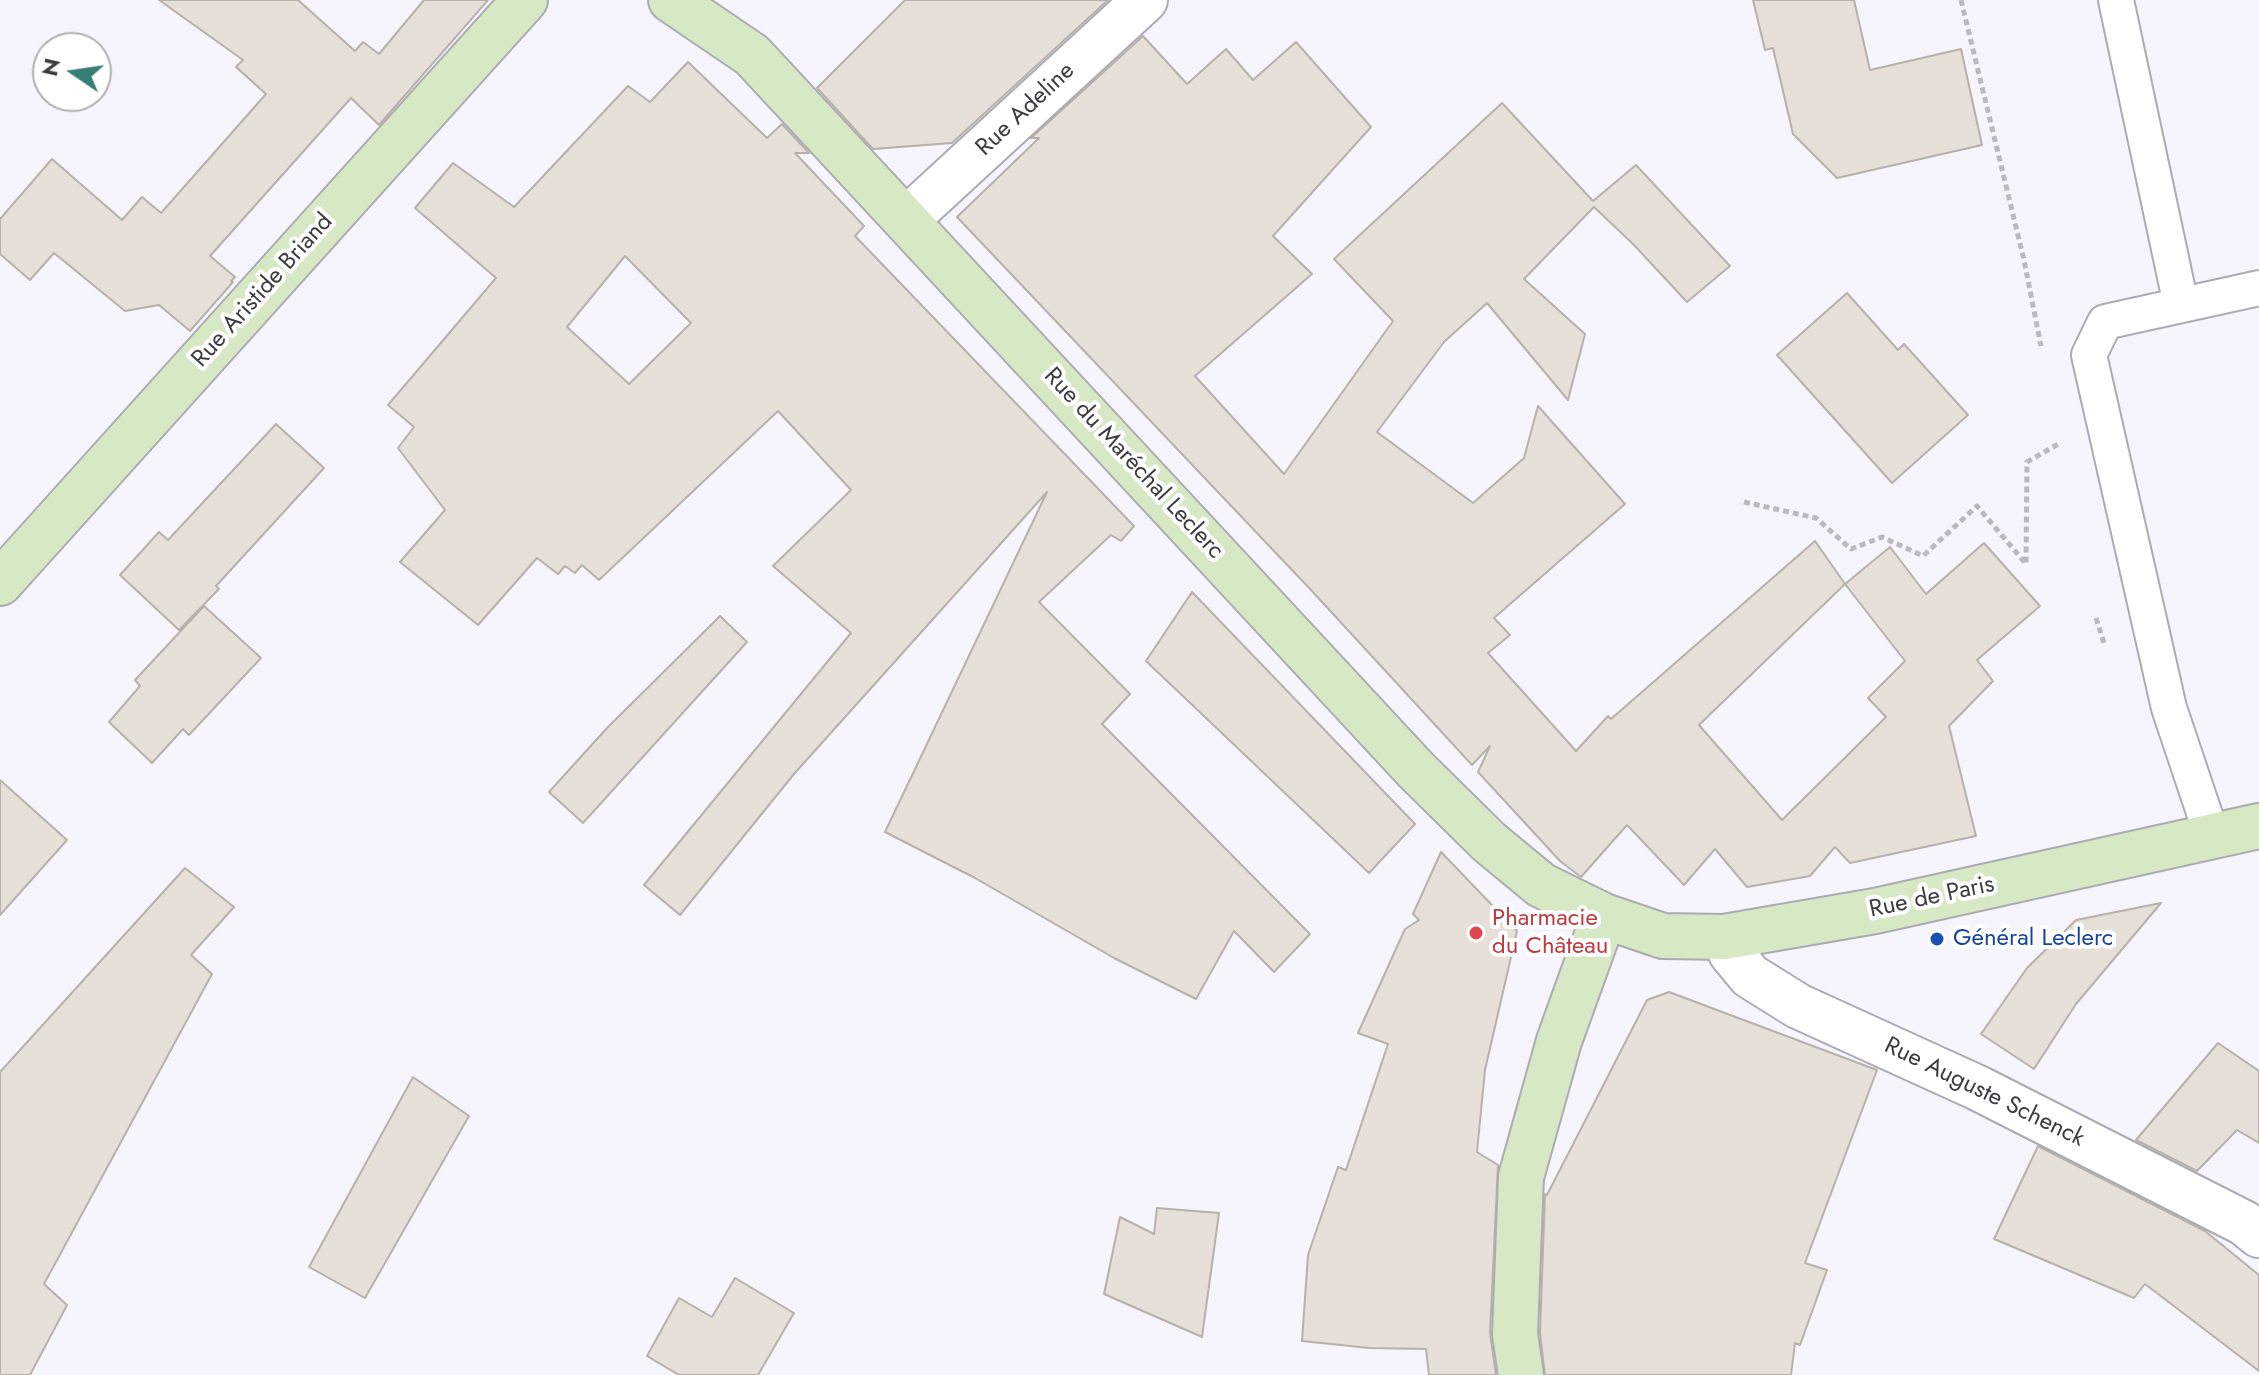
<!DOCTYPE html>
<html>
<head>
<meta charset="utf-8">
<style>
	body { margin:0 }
	#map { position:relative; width:2259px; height:1375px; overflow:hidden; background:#f6f5fe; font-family:Jost,sans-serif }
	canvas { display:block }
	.north { position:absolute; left:32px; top:32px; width:80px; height:80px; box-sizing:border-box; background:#fff; border:2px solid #b1b1b2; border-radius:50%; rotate:283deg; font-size:22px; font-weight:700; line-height:32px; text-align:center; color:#3c3c3f }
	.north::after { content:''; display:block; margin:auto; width:28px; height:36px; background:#377e77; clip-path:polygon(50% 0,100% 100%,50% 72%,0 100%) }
</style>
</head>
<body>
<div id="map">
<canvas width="2259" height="1375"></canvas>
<div class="north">N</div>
</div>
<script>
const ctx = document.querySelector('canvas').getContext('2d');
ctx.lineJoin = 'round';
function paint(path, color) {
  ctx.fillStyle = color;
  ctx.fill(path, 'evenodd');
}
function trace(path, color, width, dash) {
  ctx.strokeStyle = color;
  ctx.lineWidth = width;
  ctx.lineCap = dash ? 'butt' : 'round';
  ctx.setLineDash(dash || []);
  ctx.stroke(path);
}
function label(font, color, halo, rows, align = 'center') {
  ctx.font = font + ' Jost,sans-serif';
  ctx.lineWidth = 8;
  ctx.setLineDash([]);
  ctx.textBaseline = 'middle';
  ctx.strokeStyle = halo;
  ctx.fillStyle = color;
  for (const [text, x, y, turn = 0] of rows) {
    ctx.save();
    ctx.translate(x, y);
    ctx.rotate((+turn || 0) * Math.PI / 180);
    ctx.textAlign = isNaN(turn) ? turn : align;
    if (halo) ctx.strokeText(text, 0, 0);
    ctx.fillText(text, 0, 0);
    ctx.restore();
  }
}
const building = new Path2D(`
	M159,0h139l57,51 8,-9 16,12 45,-54h64l-109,125 -28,-27 -141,158 25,21 -4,4 2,1 -43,49 -31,-26 -34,6 -71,-58 -24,27 -30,-26v-35l52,-60 70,61 20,-23 19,16 105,-119 -30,-27 7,-7z
	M905,0h203l-156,143 -79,6 -56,-61z
	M1753,0h101l16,70 91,-21 21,96 -145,33 -44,-44 -20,-86 -8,2z
	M1143,36l44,48 39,-35 27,31 43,-38 75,85 -98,109 39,38 -117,102 89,98 109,-153 -59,-62 168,-156 91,98 43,-36 94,101 -43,36 -53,-57 -40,-38 -70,72 61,55 -17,66 -81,-97 -43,39 -67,90 96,71 51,-45 14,-52 87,98 -131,114 16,17 -22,18 88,98 32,-35 3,3 204,-178 30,43 45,-37 36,47 58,-51 56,63 -63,54 16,21 -44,45 27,110 -126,27 -15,-16 -25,29 -63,11 -32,-38 -31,36 -57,-60 -46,52 -21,-16 -82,-89 12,-26 -18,19 -161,-175 -354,-373 82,-79h-8zM1845,584l60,77 -37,37 18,19 -104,103 -83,-95z
	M688,62l79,76 15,-14 27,29h-14l69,73 -9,10 279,290 -13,15 -10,-6 -72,67 91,92 -28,30 208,210 -36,38 -40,-41 -38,68 -82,-41 -139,-80 -90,-46 162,-340 -253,282 -114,141 -36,-30 207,-252 -78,-67 78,-76 -73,-79 -179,169 -17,-15 -7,8 -10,-7 -7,8 -21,-16 -59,67 -78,-63 45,-52 -47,-62 16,-21 -26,-22 108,-127 -81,-70 38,-45 61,44 114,-121 22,16zM625,256l66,67 -62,61 -62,-57z
	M1847,293l51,57 6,-6 64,71 -76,68 -115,-128z
	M276,424l48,44 -108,118 3,3 -40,41 -59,-55 39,-43 9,8z
	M1192,592l223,232 -46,49 -223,-212z
	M204,606l57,52 -72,77 -6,-6 -31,34 -43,-41 31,-36 -5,-6z
	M720,616l27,26 -164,181 -34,-31 58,-64z
	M0,780l67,60 -67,75z
	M1441,852l76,79 -32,139 -8,82 21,13 -8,168 6,42h-67l-3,-26 -57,-1 -67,-7 6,-86 30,-88 8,3 42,-126 -30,-11 47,-104 14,-9 -6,-6z
	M185,868l49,39 -43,48 21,19 -168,310 23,21 -37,70h-30v-303z
	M2161,903l-85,101 -42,65 -53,-35 46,-66 49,-48z
	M1669,992l208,78 -72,193 22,7 -27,75 -5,-2 -4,32h-246l-5,-42 5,-139 2,1 100,-195z
	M2218,1043l41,28v72l-22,-13 -40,41 -61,-31z
	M413,1077l56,39 -104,182 -56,-31z
	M2038,1146l167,85 54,44v96l-114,-87 -11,14 -140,-59z
	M1157,1208l62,5 -17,124 -98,-43 16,-77 34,17z
	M735,1278l59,35 -36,62h-79l-32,-19 32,-58 33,19z`);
paint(building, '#e6e0d8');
trace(building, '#b7b1a9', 2);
const lane = new Path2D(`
	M2116,0l65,305
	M2212,836l-43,-128 -80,-353 16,-33 154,-34`);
const street = new Path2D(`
	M907,219l238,-219
	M1724,937l7,16 19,23 48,30 180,82 266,135 15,12`);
const secondary = new Path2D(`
	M671,0l81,55 664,715 73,72 52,43 63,31 59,20 61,1 151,-26 384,-85
	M0,583l525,-583
	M1521,1375l-6,-41 6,-157 38,-136 45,-125`);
trace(lane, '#acabb3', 38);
trace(street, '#acabb3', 48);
trace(secondary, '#acabb3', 48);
trace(new Path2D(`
	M1961,0l63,260 17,86
	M1744,502l72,16 35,31 31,-12 41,19 54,-50 49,58 1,-102 33,-19
	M2096,618l8,25`), '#b9b9c0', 5, [6, 4]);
trace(lane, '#fff', 34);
trace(street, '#fff', 44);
trace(secondary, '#d6e8c4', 44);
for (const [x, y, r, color] of [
	[1476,933,8,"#e0444e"],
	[1937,939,8,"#1a4fb4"]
]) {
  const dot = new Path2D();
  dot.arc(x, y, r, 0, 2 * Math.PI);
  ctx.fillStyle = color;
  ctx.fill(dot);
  trace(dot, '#fff', 3);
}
label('24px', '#3c3c3f', '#fff', [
	["Rue Adeline",1026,110,-43],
	["Rue Aristide Briand",263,291,-48],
	["Rue du Maréchal Leclerc",1133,464,47],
	["Rue de Paris",1932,898,-12],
	["Rue Auguste Schenck",1984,1093,26]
]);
label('24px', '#be3a42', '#fff', [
	["Pharmacie",1492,919],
	["du Château",1492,947]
], 'left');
label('24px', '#164399', '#fff', [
	["Général Leclerc",1953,939]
], 'left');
</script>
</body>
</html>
